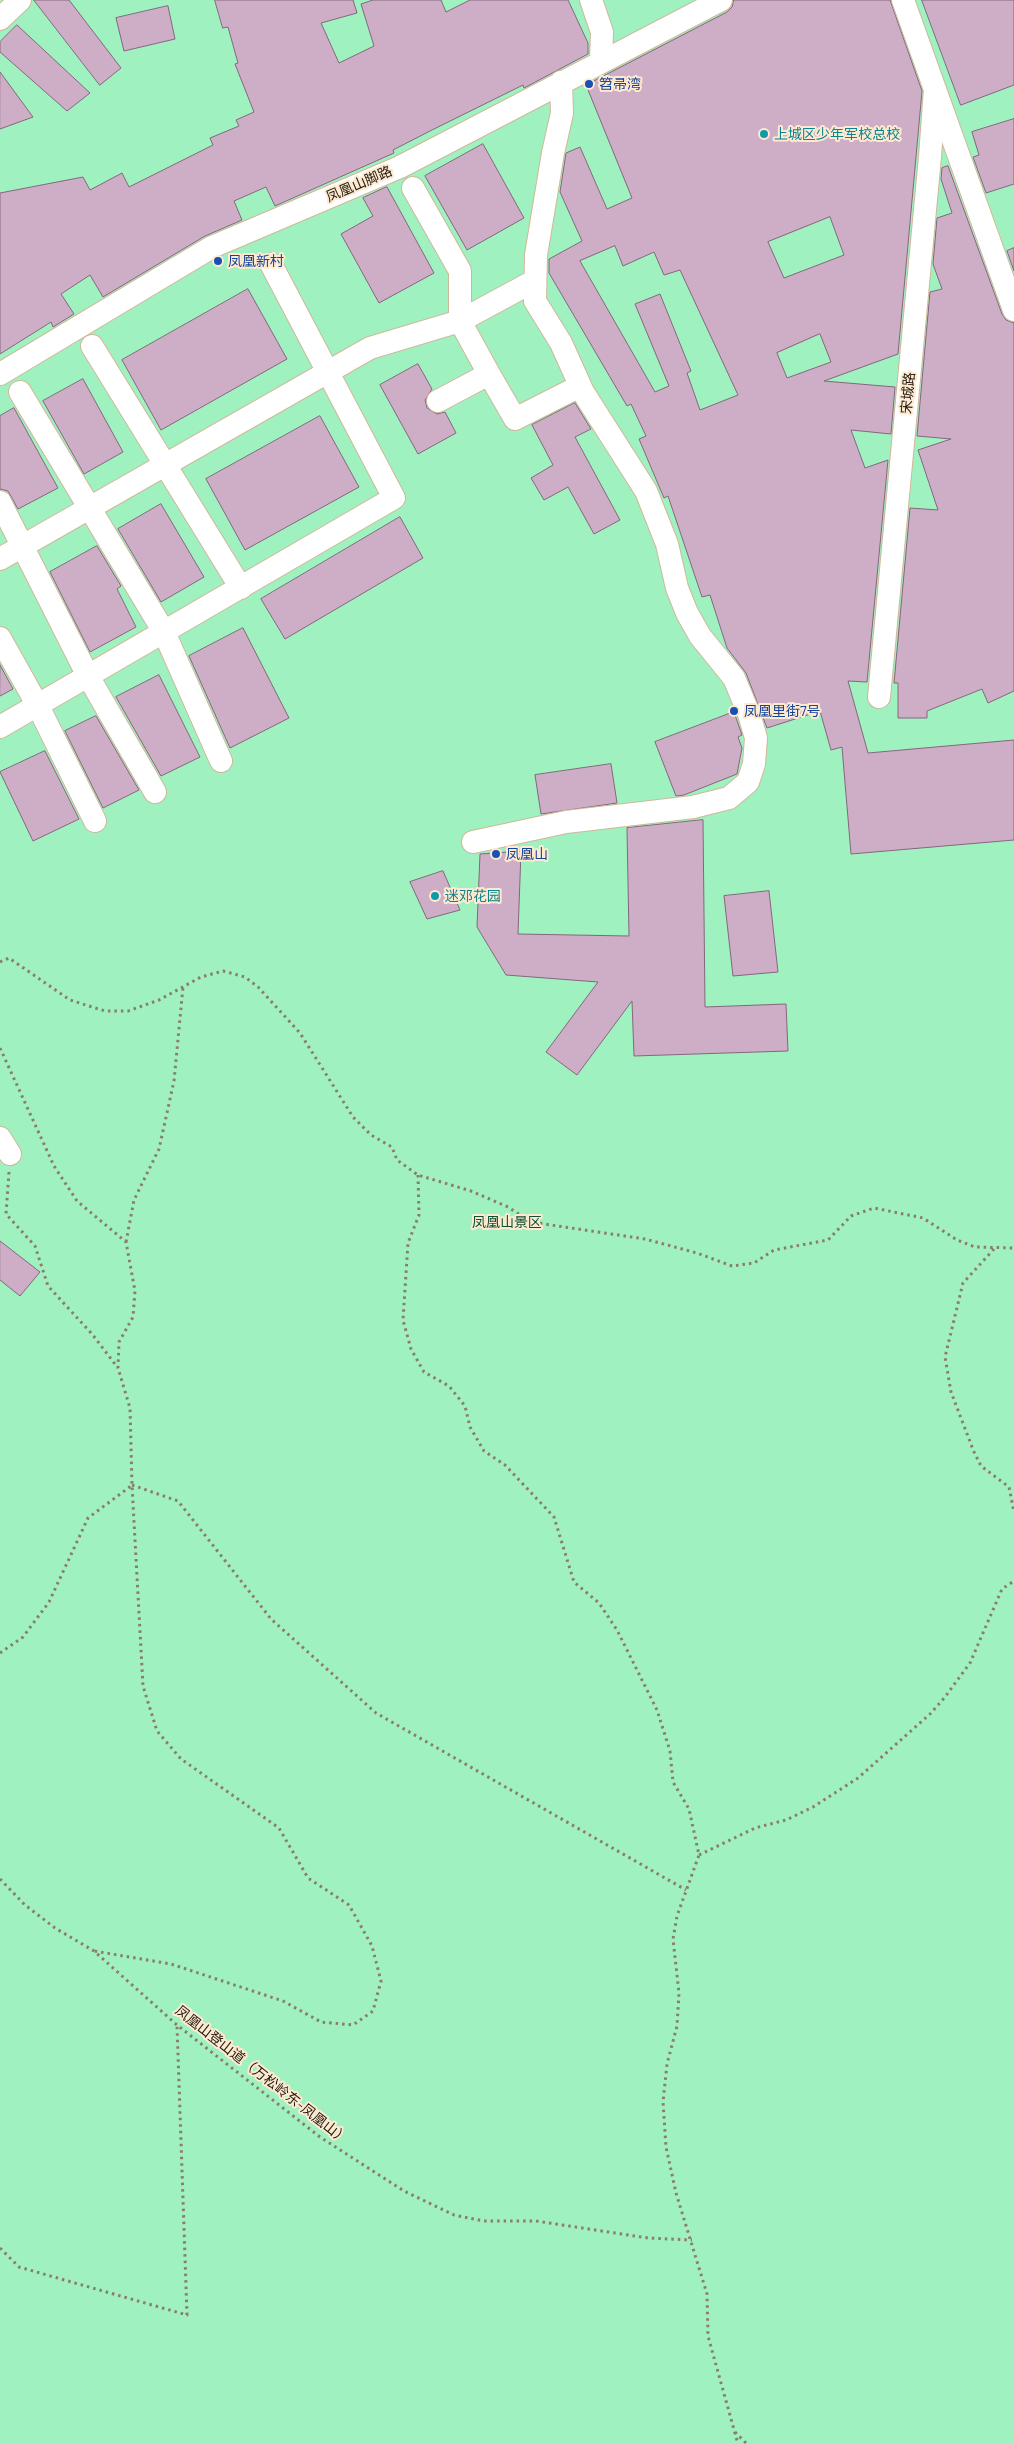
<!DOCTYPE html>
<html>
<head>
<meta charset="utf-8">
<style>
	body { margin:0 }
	canvas { display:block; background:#fdead1 }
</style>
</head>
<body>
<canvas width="1014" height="2444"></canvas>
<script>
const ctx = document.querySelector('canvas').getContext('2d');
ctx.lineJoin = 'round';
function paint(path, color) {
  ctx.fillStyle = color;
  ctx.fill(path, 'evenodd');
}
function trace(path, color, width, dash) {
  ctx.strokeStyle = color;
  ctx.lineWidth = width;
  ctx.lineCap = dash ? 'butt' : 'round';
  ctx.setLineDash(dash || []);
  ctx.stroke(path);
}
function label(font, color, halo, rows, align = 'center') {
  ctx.font = font + ' Barlow,"Noto Sans SC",sans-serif';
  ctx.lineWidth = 4;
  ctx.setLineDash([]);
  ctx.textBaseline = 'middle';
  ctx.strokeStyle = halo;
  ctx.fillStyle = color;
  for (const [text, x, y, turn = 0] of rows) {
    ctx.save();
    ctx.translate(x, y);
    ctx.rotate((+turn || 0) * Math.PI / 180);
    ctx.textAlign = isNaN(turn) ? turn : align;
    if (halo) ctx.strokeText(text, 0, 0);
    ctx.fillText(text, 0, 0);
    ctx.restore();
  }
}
paint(new Path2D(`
	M0,0h1014v2444h-1014z`), '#a0f1c0');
const building = new Path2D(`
	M34,0h35l52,68 -21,17z
	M215,0h138l4,13 -36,10 18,40 35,-17 -13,-42 12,-4h68l5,12 24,-12h98l20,43v11l-64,34 -1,-3 -91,45 -39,20 1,3 -119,53 -9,-19 -32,14 8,19 -37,16 -102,61 -13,-22 -29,19 13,20 -21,13 -2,-5 -51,32v-161l83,-16 7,13 32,-17 7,14 84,-42 -3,-7 29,-12 -3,-6 18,-8 -19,-48 3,-1 -10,-36 -5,1z
	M734,0h156l32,91 -24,263 -74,27 71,6 -4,47 -40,-4 14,38 23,-8 -21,222 -19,-1 20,72 146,-13v100l-163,14 -9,-107 -11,3 -11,-39 -53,17 -21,-55 -19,-25 -17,-53 -8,2 -34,-101 -4,2 -25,-59 7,-3 -15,-32 -4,2 -78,-133v-14l33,-18 -22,-49 6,-39 14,-6 27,62 25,-11 -46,-113 141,-73 5,-5zM830,217l14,38 -60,23 -16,-36zM615,246l8,20 31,-14 10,23 16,-5 58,125 -38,15 -13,-37 4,-2 -31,-77 -25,10 34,82 -14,6 -75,-131zM820,334l11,28 -44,16 -10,-25z
	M922,0h92v85l-53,20z
	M168,6l7,33 -51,12 -8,-33z
	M17,25l73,68 -23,18 -67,-59v-10z
	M0,72l33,45 -33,12z
	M1014,119v65l-28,9 -13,-36 6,-2 -7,-23z
	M483,144l41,74 -57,32 -42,-74z
	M948,166l54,148 4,6 8,3v368l-26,12 -6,-14 -55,22v7h-29v-35h-4l16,-175 28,2 -20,-60 33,-11 -34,-3 13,-144 12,-3 -9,-25 4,-46 15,-5 -11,-34 1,-11z
	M387,187l47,86 -55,30 -38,-69 32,-18 -10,-18z
	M1014,248v23l-7,-20z
	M248,289l39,70 -126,71 -39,-70z
	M418,364l14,25 -7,11 2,8 10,6 8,-2 11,21 -38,21 -38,-69z
	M83,379l40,73 -39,22 -41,-73z
	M575,403l16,26 -16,8 45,83 -26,14 -26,-47 -24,13 -13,-22 22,-13 -21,-40z
	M14,408l44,80 -40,21 -10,-18 -8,-2v-73z
	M320,416l39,71 -114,63 -39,-71z
	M161,504l43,73 -43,25 -43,-73z
	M400,517l23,41 -138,81 -24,-40z
	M97,546l24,40 -4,3 19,38 -46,25 -40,-80z
	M243,628l46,90 -59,30 -41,-92z
	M0,665l13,24 -13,7z
	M159,675l41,82 -39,19 -45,-79z
	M734,712l8,23 -4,2 4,11 -5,26 -53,21 -8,1 -21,-54z
	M96,716l43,74 -36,18 -38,-77z
	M45,751l34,68 -46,22 -33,-69z
	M611,764l6,39 -76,11 -6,-39z
	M703,820l2,187 81,-3 2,47 -154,5 -2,-55 -55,74 -31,-23 52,-70 -92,-7 -29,-48 3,-73 41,-3 -3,83 111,2 -2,-108z
	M443,871l17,39 -33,9 -17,-37z
	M769,891l9,81 -45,4 -9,-80z
	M0,1241l40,31 -20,24 -20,-16z`);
paint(building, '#ceaec6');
trace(building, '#84677d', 1);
const minor = new Path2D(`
	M591,0l11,32 -1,29
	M903,0l111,310
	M0,19l20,-19
	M92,346l149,242
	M0,374l212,-127 188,-80 321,-167
	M489,374l-29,-53 74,-40
	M20,392l144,240 57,129
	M438,401l51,-27 26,45 65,-33
	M0,502l88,174 67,116
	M0,559l370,-211 90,-27v-50l-47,-83
	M0,638l38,68 57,115
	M879,697l51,-540 5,-68
	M0,727l394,-229 -123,-234
	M473,842l93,-20 127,-15 36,-9 19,-16 6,-18 2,-26 -7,-24 -15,-36 -34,-42 -13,-23 -10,-25 -10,-44 -21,-53 -63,-99 -22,-49 -26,-42 1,-46 17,-102 9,-40 -1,-31
	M0,1138l10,16`);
trace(minor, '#cfb89a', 24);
trace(new Path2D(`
	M0,962l9,-4 61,42 35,11h23l31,-11 42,-23 22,-6 22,6 13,10 42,46 53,84 18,18 21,12 5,13 21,15 53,16 37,16 23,15 114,17 52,14 35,13 22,-3 20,-13 54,-10 23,-24 23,-8 49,10 34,22 18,7 39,1
	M0,1048l54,118 23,35 49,41 9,49 -2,26 -14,25 -1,26 12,40 2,77 11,201 14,45 24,28 98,69 29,50 41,27 23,41 9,35 -8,30 -20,14 -32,-3 -38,-21 -112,-37 -77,-13
	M9,1172l-3,42 29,32 13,40 44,48 26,34
	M418,1175l1,40 -11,28 -5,77 8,29 13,23 25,14 16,20 5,21 14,24 21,14 49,52 20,65 25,21 18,27 40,80 13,41 3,31 16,27 10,46 -22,61 -4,23 6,54 -2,33 -10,38 -4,38 3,45 10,46 31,101 1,42 30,108
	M126,1242l8,-42 25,-51 15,-68 9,-94
	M994,1249l-31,34 -18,74 6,35 23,60 7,14 28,21 5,25
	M132,1485l46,16 93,118 105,94 310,177
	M0,1653l23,-16 26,-35 39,-84 43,-32
	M699,1855l56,-27 31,-8 27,-13 45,-29 72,-64 15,-17 25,-34 32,-74 12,-8
	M0,1879l25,26 30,23 39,23 83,74 143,112 84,54 50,24 30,6h52l112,17 44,2
	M0,2248l19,19 168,48 -10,-290
	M735,2432l12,12`), '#8a7d6b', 3, [2.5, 4]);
trace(minor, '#fff', 22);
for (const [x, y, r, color] of [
	[589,84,5,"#1a4fb4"],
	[764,134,5,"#0f9aa8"],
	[218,261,5,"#1a4fb4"],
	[734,711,5,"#1a4fb4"],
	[496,854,5,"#1a4fb4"],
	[435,896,5,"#0f9aa8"]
]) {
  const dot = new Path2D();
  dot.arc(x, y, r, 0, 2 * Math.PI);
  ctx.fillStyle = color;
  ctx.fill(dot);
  trace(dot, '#fdead1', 2);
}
label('14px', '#164399', '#fdead1', [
	["笤帚湾",599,84],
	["凤凰新村",228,261],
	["凤凰里街7号",744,711],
	["凤凰山",506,854]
], 'left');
label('14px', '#0d838f', '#fdead1', [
	["上城区少年军校总校",774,134],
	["迷邓花园",445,896]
], 'left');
label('14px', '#231a0f', '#fdead1', [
	["凤凰山脚路",359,184,-23],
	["宋城路",908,393,-85],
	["凤凰山登山道（万松岭东-凤凰山）",262,2075,38]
]);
label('14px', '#0b5030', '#fdead1', [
	["凤凰山景区",507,1222]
]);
</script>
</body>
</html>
